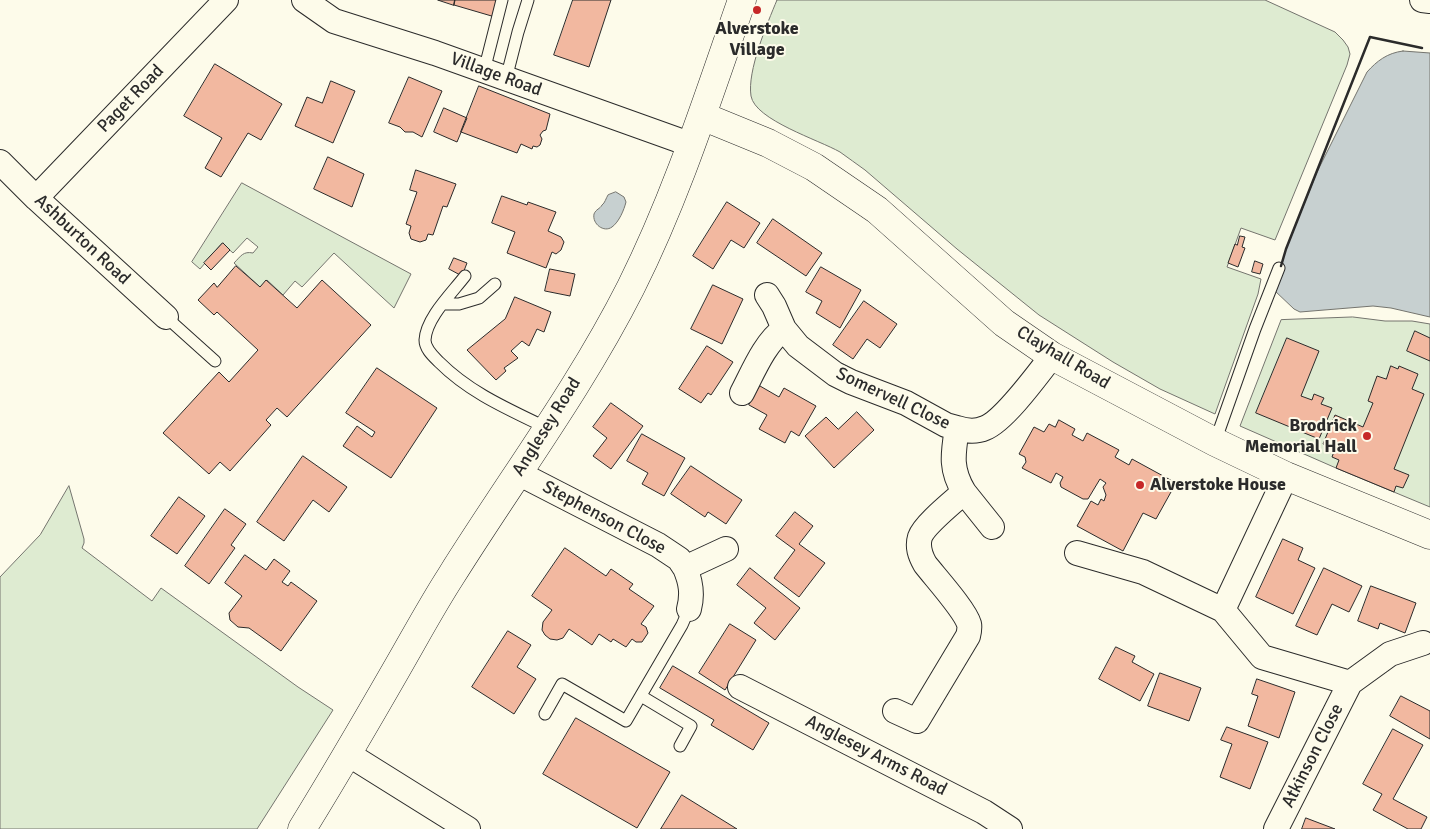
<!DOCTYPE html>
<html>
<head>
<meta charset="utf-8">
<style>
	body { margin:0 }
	canvas { display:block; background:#fdfbea }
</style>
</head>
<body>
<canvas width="1430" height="829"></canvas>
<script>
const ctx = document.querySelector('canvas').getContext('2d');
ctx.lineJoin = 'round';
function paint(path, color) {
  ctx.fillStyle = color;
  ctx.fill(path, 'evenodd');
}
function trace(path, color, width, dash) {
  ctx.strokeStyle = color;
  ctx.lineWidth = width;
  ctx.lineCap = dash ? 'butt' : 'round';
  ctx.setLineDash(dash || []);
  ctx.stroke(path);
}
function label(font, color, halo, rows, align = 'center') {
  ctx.font = font + ' Signika,sans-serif';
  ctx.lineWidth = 4;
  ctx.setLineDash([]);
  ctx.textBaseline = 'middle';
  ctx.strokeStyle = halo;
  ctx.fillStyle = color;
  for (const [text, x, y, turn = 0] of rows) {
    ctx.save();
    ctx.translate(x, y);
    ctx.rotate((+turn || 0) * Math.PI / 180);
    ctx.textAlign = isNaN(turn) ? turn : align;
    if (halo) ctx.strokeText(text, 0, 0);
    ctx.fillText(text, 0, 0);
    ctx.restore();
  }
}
const green = new Path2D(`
	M777,0h488l70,32 8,8 5,7 2,7 -3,11 -72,175 -34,-12 -14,39 34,12 -3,15 -43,120 -55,-25 -47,-27 -74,-47 -82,-66 -92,-79c-8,-6 -17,-12 -25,-18 -21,-12 -85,-32 -89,-56 -4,-25 16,-72 26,-96z
	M242,183l169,91 -17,34 -60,-55 -32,34 -7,-6 -12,14 -16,-15 -7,7 -26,-24c7,-7 9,-12 19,-10l5,-6 -11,-9 -14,15 -11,-10 -22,26 -8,-7z
	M1353,317l32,4h27l18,3v183l-94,-39 -96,-42 41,-106z
	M69,486l15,53v4l-2,5 70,53 9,-13 137,99 35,23 -76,119h-257v-252l40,-42z`);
paint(green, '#deebd1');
trace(green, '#74746e', 1);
const water = new Path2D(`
	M1403,51l27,2v264l-39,-9 -18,-2 -73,6 -6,-3 -20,-19 12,-41 31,-77 50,-100c10,-11 20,-19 36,-21z
	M616,192l8,5 2,5c-2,8 -7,20 -14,25 -8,6 -20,-3 -18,-13 2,-5 6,-5 8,-9 3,-2 4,-7 6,-10z`);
paint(water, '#c7d0d0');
trace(water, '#74746e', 1);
const building = new Path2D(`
	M438,0h17l-1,5z
	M455,0h44l-4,17 -41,-12z
	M573,0h38l-22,67 -35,-12z
	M215,64l67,40 -21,36 -13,-7 -27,44 -16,-9 17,-30 -38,-22z
	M409,77l33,14 -20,46 -9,-5h-8l-5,-5 -11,-4z
	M331,81l24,10 -22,52 -38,-17 12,-29 15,6z
	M479,86l71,28 -4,16 -3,1 -3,4 2,4 -2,6 -3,2 -4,-1 -1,3 -11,-5 -4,9 -56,-21z
	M444,108l23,10 -10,24 -23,-10z
	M328,157l36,17 -12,33 -38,-18z
	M416,170l40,14 -9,23 -4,-1 -10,29 -5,-1 -2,6 -6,2 -9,-3 -2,-6 2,-7 -5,-2 11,-32 -7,-2z
	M502,196l25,9 1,-3 28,10 -8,19 13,6 3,5 -3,8 -5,4 -4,-2 -6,16 -39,-15 8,-21 -23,-9z
	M727,202l33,21 -16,25 -13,-8 -18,29 -20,-13z
	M773,219l49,34 -16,23 -49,-33z
	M1240,236l5,1 -3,10 3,1 -7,19 -10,-4 7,-19 2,1z
	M223,243l7,7 -19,20 -7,-7z
	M454,258l13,5 -5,13 -13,-7z
	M1255,261l8,3 -3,10 -8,-2z
	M236,266l24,21 6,-7 31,28 25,-28 49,45 -84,92 -10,-9 -11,12 5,5 -41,46 -10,-9 -11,12 -46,-41 56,-61 10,10 29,-32 -41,-38 -3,3 -16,-15 16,-17 3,4z
	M821,267l40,23 -21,38 -24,-15 6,-12 -16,-9z
	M550,269l25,5 -5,22 -25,-5z
	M713,285l30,14 -21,45 -31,-15z
	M515,297l36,15 -7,20 -7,-3 -8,17 -7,-5 -11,10 7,7 -14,10 2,3 -10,9 -29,-30 38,-31z
	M864,301l33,23 -17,24 -13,-9 -14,20 -20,-14z
	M1415,331l15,7v23l-23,-10z
	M1287,338l32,13 -18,45 11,4 2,-6 10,4 -3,6 11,4 -13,31 -63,-26z
	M707,346l26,16 -22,33 -3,-2 -7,10 -22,-14z
	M1391,366l7,3 1,-3 19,8 -6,15 12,5 -30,75 15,6 -6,13 -7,-2 -2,6 -58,-24 3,-8 -7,-3 3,-8 -12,-5 12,-29 28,12 10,-24 -5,-2 9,-25 9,3z
	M377,368l60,40 -46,70 -48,-32 14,-20 15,11 3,-5 -29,-19z
	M760,386l19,11 5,-9 32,18 -17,30 -8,-5 -6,12 -26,-14 8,-14 -18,-10z
	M611,403l32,23 -32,43 -18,-13 14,-18 -14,-11z
	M857,412l17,18 -40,38 -29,-32 21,-19 12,12z
	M1059,420l16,9 -3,6 11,6 4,-8 32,17 -4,7 14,8 3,-6 44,24 -20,36 -13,-6 -20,38 -46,-25 14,-25 7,4 3,-6 3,2 2,-6 -3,-8 3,-4 -6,-4 -12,20h-5l-22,-12 -1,-4 3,-6 -7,-4 -5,10 -29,-15 4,-6 -1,-5 -6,-3 15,-27 10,5 5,-8 6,3z
	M642,434l43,24 -21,38 -22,-12 6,-11 -21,-12z
	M303,456l44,31 -18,25 -16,-12 -29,41 -27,-19z
	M691,466l51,34 -16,24 -18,-12 -3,5 -34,-23z
	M179,497l26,19 -28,38 -26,-18z
	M225,509l21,15 -15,21 4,3 -26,36 -24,-18z
	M795,512l18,14 -14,18 26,19 -26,34 -25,-19 21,-28 -19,-14z
	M1283,539l20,9 -5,12 17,8 -22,46 -37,-17z
	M565,548l41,28 5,-7 22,15 -4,5 25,17 -13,18 5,3 2,6 -6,9h-6l-4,-3 -6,8 -13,-8 -2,3 -12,-8 -7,11 -23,-16 -6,9 -6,2 -7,-1 -5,-4 -3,-5 1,-8 9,-12 -20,-14z
	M245,555l21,15 8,-11 16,12 -8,11 6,4 3,-4 26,19 -36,50 -32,-23 -11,-1 -8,-7 -1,-7 13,-17 -17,-13z
	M750,568l50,40 -25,32 -21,-17 12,-15 -29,-23z
	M1324,568l38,18 -13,26 -17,-8 -15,31 -21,-9z
	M1371,586l45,17 -11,30 -25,-10 -2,6 -20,-8z
	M730,624l26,16 -31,50 -26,-17z
	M508,631l23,14 -14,22 19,12 -22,35 -42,-27z
	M1116,647l19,9 -3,6 22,12 -14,27 -41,-22z
	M673,666l96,57 -16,27 -42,-25 3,-5 -54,-32z
	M1160,673l41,15 -12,33 -41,-15z
	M1257,679l38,13 -16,46 -31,-12 10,-30 -6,-2z
	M1401,696l29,15v28l-40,-23z
	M576,718l94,54 -33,56 -94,-54z
	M1227,727l41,15 -18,47 -30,-12 12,-33 -11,-4z
	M1393,729l30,16 -30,54 34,18 -6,12h-13l-35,-19 9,-16 -19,-10z
	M682,795l55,34h-76z
	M1306,818l29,11h-33z`);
paint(building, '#f2b8a0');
trace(building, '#2b2b2b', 1);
const lane = new Path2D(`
	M484,71l18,-71
	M506,79l12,-47 10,-32
	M465,276c-13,17 -39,42 -40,64 0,9 8,16 14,22 31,31 69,47 108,66
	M443,304h16l20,-6 16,-14
	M166,317l49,44
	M1215,442l40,-113 24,-61
	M641,696l50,30 -11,20
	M545,714l17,-30 64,37 56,-96 7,-16`);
const street = new Path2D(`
	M304,0l30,21 101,32 257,92
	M1422,0l8,1
	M0,162l36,36 130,119
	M36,198l190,-198
	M784,329l14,17 37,28 16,8 55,21 40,22 11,3
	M742,393c11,-21 23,-51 42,-64l-10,-23 -7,-11
	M518,473l140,72 21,14 6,9 41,-19
	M964,492c-14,-23 -11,-38 -7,-64 9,3 19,4 28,0 19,-7 53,-54 67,-72
	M1077,553l66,19 80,38 39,47 88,26
	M685,568c6,14 8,26 4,41
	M1223,610l63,-134
	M740,687l244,125 26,17
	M895,711l22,10 51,-85c1,-4 2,-8 1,-12 -4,-14 -34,-47 -44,-60 -5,-9 -8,-17 -5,-27 4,-12 33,-35 44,-45l28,35
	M348,754l120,75
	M1276,829l74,-146 40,-29 33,-11`);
const secondary = new Path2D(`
	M702,116l66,27 46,24 63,43 127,113 48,33 163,86 71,34 144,59
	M302,829c32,-52 63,-105 94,-159 18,-31 35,-63 55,-94 60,-96 129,-188 180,-289 46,-92 77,-190 111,-287`);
trace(lane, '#2b2b2b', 13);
trace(street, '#2b2b2b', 26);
trace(secondary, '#2b2b2b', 29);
trace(lane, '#fdfbea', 11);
trace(street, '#fdfbea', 24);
trace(secondary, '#fdfbea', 28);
trace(new Path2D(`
	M1281,266l5,-17 84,-212 52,11`), '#2b2b2b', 2.5);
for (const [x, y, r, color] of [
	[757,10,5,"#c62828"],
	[1367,436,5,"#c62828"],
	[1140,485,5,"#c62828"]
]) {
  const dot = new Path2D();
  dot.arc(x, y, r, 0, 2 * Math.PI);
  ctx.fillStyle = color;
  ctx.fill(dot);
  trace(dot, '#fdfbea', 2);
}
label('bold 18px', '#2b2b2b', '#fdfbea', [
	["Alverstoke",757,29],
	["Village",757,50],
	["Brodrick",1357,426,"right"],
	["Memorial Hall",1357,447,"right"],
	["Alverstoke House",1150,485,"left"]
]);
label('18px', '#2b2b2b', '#fdfbea', [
	["Village Road",496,75,20],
	["Paget Road",131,99,-46],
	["Ashburton Road",82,240,43],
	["Clayhall Road",1063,358,31],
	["Somervell Close",893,399,25],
	["Anglesey Road",547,427,-58],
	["Stephenson Close",604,518,28],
	["Anglesey Arms Road",876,756,27],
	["Atkinson Close",1313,756,-63]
]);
</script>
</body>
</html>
